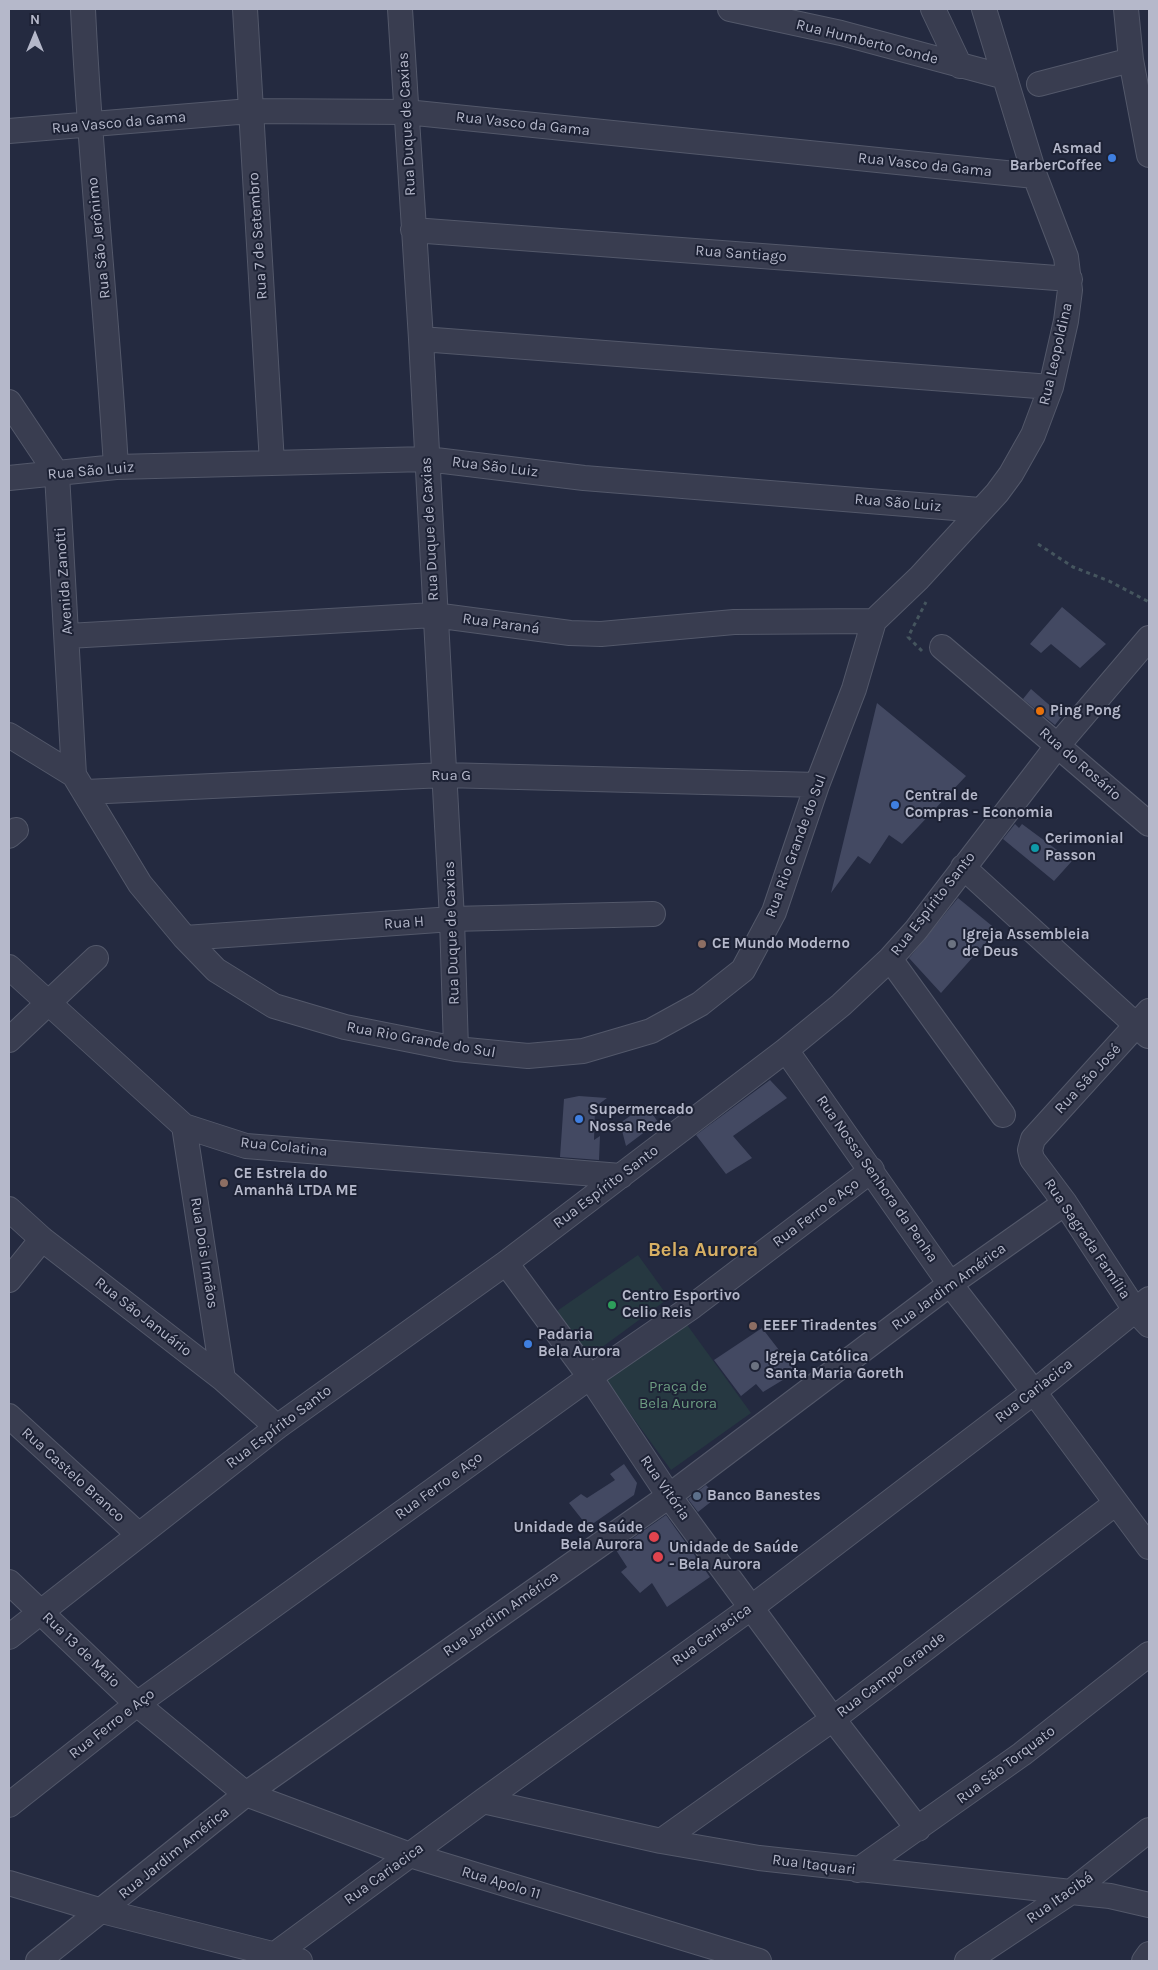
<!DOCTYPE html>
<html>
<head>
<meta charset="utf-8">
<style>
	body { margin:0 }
	#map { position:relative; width:1158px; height:1970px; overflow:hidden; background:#242a40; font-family:Karla,sans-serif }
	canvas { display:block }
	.frame { position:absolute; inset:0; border:10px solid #b5b8ca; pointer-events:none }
	.north { position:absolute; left:10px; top:10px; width:50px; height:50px; -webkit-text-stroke:4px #1d2235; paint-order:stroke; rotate:0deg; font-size:14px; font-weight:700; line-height:20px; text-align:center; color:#b5b8ca }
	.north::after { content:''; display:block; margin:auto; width:18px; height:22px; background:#b5b8ca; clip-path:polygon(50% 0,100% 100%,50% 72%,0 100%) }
</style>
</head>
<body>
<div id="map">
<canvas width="1158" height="1970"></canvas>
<div class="frame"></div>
<div class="north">N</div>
</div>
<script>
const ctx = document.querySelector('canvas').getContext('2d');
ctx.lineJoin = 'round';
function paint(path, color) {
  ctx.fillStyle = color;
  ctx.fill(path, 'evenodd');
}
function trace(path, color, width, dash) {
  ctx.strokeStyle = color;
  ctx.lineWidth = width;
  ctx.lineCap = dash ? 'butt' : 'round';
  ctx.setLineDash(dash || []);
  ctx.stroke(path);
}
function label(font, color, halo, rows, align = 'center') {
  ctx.font = font + ' Karla,sans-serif';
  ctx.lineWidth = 4;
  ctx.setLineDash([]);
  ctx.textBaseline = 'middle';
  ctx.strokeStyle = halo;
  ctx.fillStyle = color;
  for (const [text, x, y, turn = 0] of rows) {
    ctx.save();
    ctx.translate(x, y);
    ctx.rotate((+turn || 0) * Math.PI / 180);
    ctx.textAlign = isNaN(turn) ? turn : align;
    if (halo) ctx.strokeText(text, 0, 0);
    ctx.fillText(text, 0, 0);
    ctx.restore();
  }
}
paint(new Path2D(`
	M638,1255l31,43 -79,58 -36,-43z
	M685,1322l66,91 -80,57 -66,-91z`), '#263841');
paint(new Path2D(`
	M1062,607l44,37 -26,24 -29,-24 -10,9 -11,-9z
	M1031,689l31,27 -7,9 -32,-26z
	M877,703l89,73 -64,68 -13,-9 -19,29 -12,-8 -27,37z
	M1015,824l4,4 3,-4 50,37 -18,20 -51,-42z
	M958,898l39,32 -56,63 -32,-35z
	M770,1080l17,18 -54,38 19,22 -26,16 -30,-39z
	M579,1096l28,2 -12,9 -1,33 6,-4 -1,24 -39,-3 4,-58z
	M646,1105l12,17 -32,24 -6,-23z
	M762,1328l34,44 -33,20 -7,-8 -15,12 -27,-36z
	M624,1464l13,19 -3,12 -46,32 -19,-24 12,-9 6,4 28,-18 -5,-6z
	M706,1485l11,12 -19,15 -10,-13z
	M666,1515l44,62 -43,30 -15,-24 -12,10 -19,-21 6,-5 -11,-17z`), '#434962');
const minor = new Path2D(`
	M83,9c7,153 24,305 33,458
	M245,9l27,454
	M400,9l21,330 31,580 4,130
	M730,9l111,24 164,44
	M933,9l27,57
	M1126,9l5,51 18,95
	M1039,84l92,-24
	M9,131l241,-20 156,1 629,64
	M413,230l657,49
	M421,339l630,48
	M9,402l48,72 17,301
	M9,478l107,-11 311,-8 157,19 396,32
	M68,636l366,-21 136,18 31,1 133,-12 140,-1
	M942,647l207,177
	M9,735l65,40 66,109 45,54 31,32 58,36 71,21 111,22 72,7 55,-5 68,-20 49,-27 43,-34 31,-58 43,-127 37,-96 20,-68 45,-43 78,-85 14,-19 22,-39 18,-48 15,-66 4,-31 -4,-33 -31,-81 -51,-167
	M86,792l358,-17 373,10
	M9,836l7,-6
	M963,867l185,169
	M185,938l267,-19 201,-5
	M890,959l113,156
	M9,967l175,159 62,20 375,30
	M1149,1011l-116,128 -3,11 2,9 33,44 70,107 14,15
	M9,1040l87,-82
	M786,1050l164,234 84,108 115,155
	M184,1126l39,253
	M9,1209l33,30 181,140 54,48
	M506,1263l84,114 79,119 164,223 85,110
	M9,1280l33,-41
	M9,1416l129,118
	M9,1582l128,122 109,90 164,61 349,106
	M9,1637l268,-210 229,-164 280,-213 55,-45 49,-46 26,-29 142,-185 91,-107
	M483,1801l178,40 98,17 312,34 39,4 39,9
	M9,1805l128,-101 453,-327 103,-71 179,-136
	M661,1841l172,-122 283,-216
	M858,1870l164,-116 127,-100
	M9,1883l93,28 198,50
	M38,1961l208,-167 423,-298 281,-212 115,-81
	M266,1961l217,-160 269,-194 282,-215 115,-93
	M967,1961l104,-69 78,-62
	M1144,1961l5,-7`);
trace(minor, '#53586a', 26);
trace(new Path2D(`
	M1038,544l35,23 36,14 40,21
	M922,651l-14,-14 18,-35`), '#45555e', 3, [4, 4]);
trace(minor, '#393d50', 24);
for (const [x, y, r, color] of [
	[1112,158,5,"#3f7fe0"],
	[1040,711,5,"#e8710a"],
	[895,805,5,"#3f7fe0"],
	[1035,848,5,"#0f9aa8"],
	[702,944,5,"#8d6e63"],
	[952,944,5,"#6b7280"],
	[579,1119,5,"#3f7fe0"],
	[224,1183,5,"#8d6e63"],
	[612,1305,5,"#2e9e5b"],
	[753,1326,5,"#8d6e63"],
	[528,1344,5,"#3f7fe0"],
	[755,1366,5,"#6b7280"],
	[697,1496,5,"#5c6f8a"],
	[654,1537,6,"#e0444e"],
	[658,1557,6,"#e0444e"]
]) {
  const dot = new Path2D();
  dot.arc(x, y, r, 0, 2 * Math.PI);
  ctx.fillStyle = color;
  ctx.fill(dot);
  trace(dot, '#1d2235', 2);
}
label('15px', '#b5b8ca', '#1d2235', [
	["Rua Humberto Conde",867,42,14],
	["Rua Vasco da Gama",119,123,-5],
	["Rua Duque de Caxias",407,124,-93],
	["Rua Vasco da Gama",523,124,6],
	["Rua Vasco da Gama",925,165,6],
	["Rua 7 de Setembro",258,236,-94],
	["Rua São Jerônimo",99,238,-96],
	["Rua Santiago",741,254,4],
	["Rua Leopoldina",1056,354,-77],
	["Rua São Luiz",495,467,7],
	["Rua São Luiz",91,471,-5],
	["Rua São Luiz",898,503,5],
	["Rua Duque de Caxias",430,529,-93],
	["Avenida Zanotti",64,581,-94],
	["Rua Paraná",501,624,8],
	["Rua do Rosário",1080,764,41],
	["Rua G",451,776],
	["Rua Rio Grande do Sul",796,846,-70],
	["Rua Espírito Santo",933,904,-52],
	["Rua H",404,923,-4],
	["Rua Duque de Caxias",452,933,-92],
	["Rua Rio Grande do Sul",421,1040,10],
	["Rua São José",1088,1079,-47],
	["Rua Colatina",284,1147,6],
	["Rua Nossa Senhora da Penha",877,1179,55],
	["Rua Espírito Santo",606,1187,-37],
	["Rua Ferro e Aço",816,1213,-37],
	["Rua Sagrada Família",1087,1239,56],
	["Rua Dois Irmãos",204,1253,81],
	["Rua Jardim América",949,1287,-36],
	["Rua São Januário",143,1317,38],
	["Rua Cariacica",1034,1391,-38],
	["Rua Espírito Santo",279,1427,-37],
	["Rua Castelo Branco",73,1475,42],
	["Rua Ferro e Aço",439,1486,-36],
	["Rua Vitória",665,1488,55],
	["Rua Jardim América",501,1614,-35],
	["Rua Cariacica",712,1635,-36],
	["Rua 13 de Maio",81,1650,44],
	["Rua Campo Grande",891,1675,-37],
	["Rua Ferro e Aço",112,1724,-38],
	["Rua São Torquato",1006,1765,-37],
	["Rua Jardim América",174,1853,-39],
	["Rua Itaquari",814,1865,7],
	["Rua Cariacica",384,1874,-36],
	["Rua Apolo 11",501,1883,17],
	["Rua Itacibá",1060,1898,-35]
]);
label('bold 15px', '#b5b8ca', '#1d2235', [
	["Asmad",1102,149,"right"],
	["BarberCoffee",1102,166,"right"],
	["Ping Pong",1050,711],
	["Central de",905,796],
	["Compras - Economia",905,813],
	["Cerimonial",1045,839],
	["Passon",1045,856],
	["Igreja Assembleia",962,935],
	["de Deus",962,952],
	["CE Mundo Moderno",712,944],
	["Supermercado",589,1110],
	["Nossa Rede",589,1127],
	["CE Estrela do",234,1174],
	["Amanhã LTDA ME",234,1191],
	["Centro Esportivo",622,1296],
	["Celio Reis",622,1313],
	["EEEF Tiradentes",763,1326],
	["Padaria",538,1335],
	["Bela Aurora",538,1352],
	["Igreja Católica",765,1357],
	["Santa Maria Goreth",765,1374],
	["Banco Banestes",707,1496],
	["Unidade de Saúde",643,1528,"right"],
	["Bela Aurora",643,1545,"right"],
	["Unidade de Saúde",669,1548],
	["- Bela Aurora",669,1565]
], 'left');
label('15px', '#6c9c81', '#1d2235', [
	["Praça de",678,1387],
	["Bela Aurora",678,1404]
]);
label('bold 20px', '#d7af63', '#1d2235', [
	["Bela Aurora",703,1250]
]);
</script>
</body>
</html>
